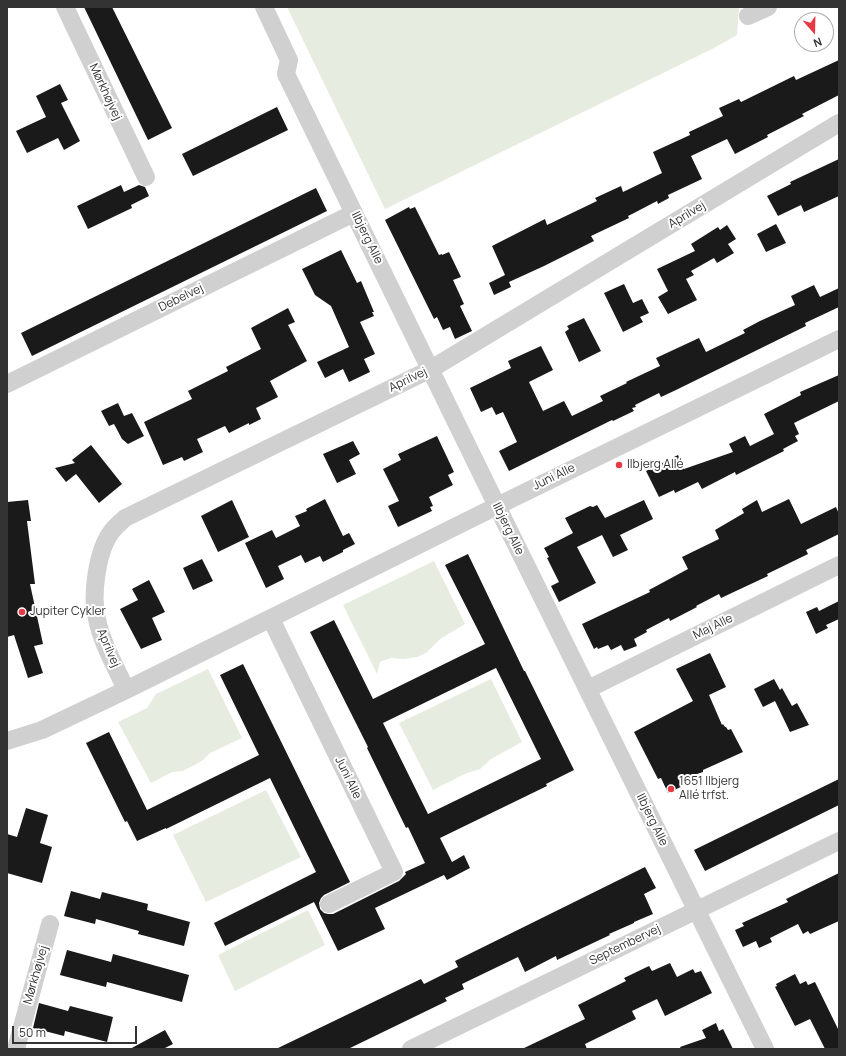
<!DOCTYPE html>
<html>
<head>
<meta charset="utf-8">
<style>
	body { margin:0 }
	#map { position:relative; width:846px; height:1056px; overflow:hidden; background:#fff; font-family:Manrope,sans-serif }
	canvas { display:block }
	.frame { position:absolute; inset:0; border:8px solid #333; pointer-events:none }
	.north { position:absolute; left:794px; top:12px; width:40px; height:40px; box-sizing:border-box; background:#fff; border:1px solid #adadad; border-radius:50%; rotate:160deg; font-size:11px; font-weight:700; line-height:16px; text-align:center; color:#333 }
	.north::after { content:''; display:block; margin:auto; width:14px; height:18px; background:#e63946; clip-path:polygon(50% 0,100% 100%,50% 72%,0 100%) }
	.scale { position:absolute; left:12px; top:1026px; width:125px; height:18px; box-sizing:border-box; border:2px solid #333; border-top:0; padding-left:5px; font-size:12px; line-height:14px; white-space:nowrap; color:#333; -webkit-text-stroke:3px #fff; paint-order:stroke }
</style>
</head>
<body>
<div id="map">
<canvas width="846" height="1056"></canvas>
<div class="frame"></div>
<div class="north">N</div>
<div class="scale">50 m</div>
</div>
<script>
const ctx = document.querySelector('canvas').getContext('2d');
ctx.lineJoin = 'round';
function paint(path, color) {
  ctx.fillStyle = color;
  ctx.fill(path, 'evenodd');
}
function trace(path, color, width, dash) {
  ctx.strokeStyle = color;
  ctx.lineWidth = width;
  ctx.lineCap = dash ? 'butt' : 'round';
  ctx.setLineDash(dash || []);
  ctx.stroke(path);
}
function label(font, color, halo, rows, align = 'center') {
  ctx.font = font + ' Manrope,sans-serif';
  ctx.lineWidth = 4;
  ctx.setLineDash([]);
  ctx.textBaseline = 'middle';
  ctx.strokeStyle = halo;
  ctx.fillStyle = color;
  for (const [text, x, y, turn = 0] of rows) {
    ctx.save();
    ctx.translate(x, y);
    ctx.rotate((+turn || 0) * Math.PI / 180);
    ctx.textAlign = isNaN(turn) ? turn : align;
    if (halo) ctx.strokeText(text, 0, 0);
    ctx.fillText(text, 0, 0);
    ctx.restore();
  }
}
paint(new Path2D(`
	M287,7h451l1,1 -2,27 -23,13 -329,161z
	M434,561l31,63 -25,15 -14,14 -9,4 -13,2 -13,-1 -11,4 -3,12 -34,-69z
	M208,669l34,69 -32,15 -8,8 -19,10 -11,1 -21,11 -33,-61 29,-14 9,-14z
	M491,679l31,63 -31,17 -11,10 -13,4 -34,17 -34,-67z
	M266,790l35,67 -95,45 -33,-67z
	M308,910l17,35 -90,46 -17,-36z`), '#e6ecdf');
paint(new Path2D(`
	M84,7h28l60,121 -24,12z
	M839,60v35l-37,19 2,2 -37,19 1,2 -33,17 -8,-15 -36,17 11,23 -34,16 1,3 -11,6 -1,-3 -23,12 -6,3 1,2 -38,18 3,5 -50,25 -35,16 2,5 -17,8 -5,-12 16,-8 -13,-29 53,-27 2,6 50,-24 -2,-3 26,-12 2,6 39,-19 -9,-21 37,-17 -1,-3 34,-16 -4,-8 20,-9 2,3 53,-26 2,4z
	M60,84l8,16 -7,3 19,38 -16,9 -6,-12 -31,15 -11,-22 30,-14 -10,-21z
	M277,107l11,23 -95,46 -11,-22z
	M839,159v37l-35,16 -3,-7 -23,11 -11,-20 24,-12 -1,-2z
	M121,185l3,7 15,-7 6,2 4,9 -18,9 1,3 -44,21 -11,-23z
	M316,188l11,23 -295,145 -11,-23z
	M409,207l1,2 5,-2 24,48 3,-1v1l7,-3 12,25 -8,3 11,24 -4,2 12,25 -17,8 -5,-12 -7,3 -6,-13 -3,2 -49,-99z
	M776,224l10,19 -20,9 -9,-18z
	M727,225l9,14 -8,5 6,9 -17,10 -3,-5 -23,13 3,4 -8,4 11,21 -29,14 -10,-17 10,-6 -11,-22 38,-18 -4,-7 27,-17 2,3z
	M341,250l16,33 4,-2 13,31h-2l2,4 -14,6 15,32 -11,5 6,13 -21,10 -6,-13 -18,9 -8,-16 32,-15 -18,-41 -16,-11 -13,-26z
	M624,284l9,19 9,-4 7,14 -9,4 3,5 -20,10 -19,-39z
	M814,285l6,12 19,-9v19l-34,16 1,3 -130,64 -15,7 -2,-4 -24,12 1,2 -4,1 2,3 -21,10 -1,-1 -103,51 -10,-20 18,-9 -14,-30 -7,3 -4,-8 -11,5 -11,-24 41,-20 -3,-7 33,-15 12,24 -24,12 14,29 21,-10 8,15 31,-15 -3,-5 27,-13 -1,-1 34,-16 -4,-8 43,-20 7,14 39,-19 -2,-3 17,-9 35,-16 -4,-9z
	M288,308l7,14 -7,3 19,36 -37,20 8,16 -22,11 5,11 -12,6v-2l-20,10 -4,-7 -28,13 6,13 -19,9 -2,-4 -19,8 -19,-43 48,-23 -4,-8 40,-20 -2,-4 35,-18 -10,-21z
	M584,318l17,33 -22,11 -14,-30 4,-3 -2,-3z
	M839,375v26l-45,22 5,11 -4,2 3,5 -15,8 1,2 -48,24 -1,-3 -33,17 -4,-7 -23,11 -1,-3 -15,7 -13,-26 32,-16 6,14 49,-17 -4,-8 16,-8 5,10 24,-12 -10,-20 37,-19 -1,-3z
	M118,403l6,13 8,-3 12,23 -16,8 -6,-5 -8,-15 -5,2 -8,-15z
	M437,436l17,36 -6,3 5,10 -24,12 4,9 -3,1 2,4 -34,16 -10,-21 11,-5 -16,-32 18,-9 -3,-6z
	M353,441l7,13 -11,6 7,14 -19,9 -14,-29z
	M91,445l31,39 -23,19 -23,-29 -10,8 -11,-14 20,-5 -3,-3z
	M325,499l18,37 6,-3 6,11 -12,6v2l-20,10 -3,-6 -15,7 -4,-8 -23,11 6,13 -18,9 -21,-45 27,-13 4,8 24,-12 -5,-10 12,-5 -1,-2z
	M789,499l12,25 35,-17 3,7v20l-33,16 2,4 -41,20 1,2 -47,22 -2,-4 -23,12 1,1 -27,14 -1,-3 -23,12 1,2 -13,7 3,7 -13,5 -3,-6 -10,5 -3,-5 -10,4 -1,-2 -3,2 -12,-25 68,-32 -1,-2 39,-21 -6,-12 37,-18 -4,-9 29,-17 -2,-4 15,-9 5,12z
	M28,500l3,21h-4l8,63h-5l13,60 -9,2 9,27 -15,5 -14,-43 -7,2v-135z
	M232,500l17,37 -31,15 -17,-36z
	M644,500l9,19 -33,16 8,15 -15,7 -11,-22 -25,12 19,36 -37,19 -8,-16 8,-4 -12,-24 2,-1 -5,-9 29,-15 -8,-15 25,-12 3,1 4,-2 8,13z
	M468,554l56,117h1l49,99 -28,14 1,2 -107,52 12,24 12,-7 6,13 -23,12 -3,-5 -69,33 10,21 -47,22 -24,-49 -89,44 -11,-23 102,-51 -46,-94 -104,51v-1l-29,13 -10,-20 -2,1 -39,-79 23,-11 38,78 112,-55 -39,-80 23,-11 107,218 -26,13 -3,3 -2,5 1,6 4,4 4,1h5l66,-33 7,-7 -1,-2 20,-9 -17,-36 -2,1 -39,-80 1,-1 -58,-115 24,-12 39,79 112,-55 -40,-79zM496,668l45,91 -113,55 -45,-91z
	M202,559l11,22 -20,9 -10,-22z
	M149,580l16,32 -13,6 10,22 -21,9 -21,-40 18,-9 -6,-11z
	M839,601v18l-13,6 2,3 -12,6 -10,-22 11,-5 2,4z
	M710,653l16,34 -17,8 13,30 1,-1 2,3h1l2,3 3,-1 12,23 -40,18v2l-18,6 2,6 -19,9 -7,-15 -3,1 -24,-47 59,-31 -17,-32z
	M774,679l6,11 2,-2 10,18 5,-3 12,22 -19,7 -15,-31 -12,6 -9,-18z
	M839,779v26l-134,66 -11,-21z
	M26,808l22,7 -8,28 12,4 -10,36 -35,-10v-39l10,3z
	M645,867l11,21 -12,6 9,20 -19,8v1l-25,11 1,1 -53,25 -1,-4 -31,16 -7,-15 -56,27 2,5 -19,9 2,3 -99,48h-72l145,-70 3,5 34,-17 -3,-6z
	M839,873v48l-29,13 -2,-3 -5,3 -5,-10 -28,14 2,4 -13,6 -3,-7 -13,6 -8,-17 9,-4 -2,-3 46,-21 -2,-3z
	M71,891l29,8 2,-7 46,12 -1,6 43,12 -6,24 -46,-12 1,-3 -43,-12 -1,5 -31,-8z
	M67,950l44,12 2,-8 76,21 -7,27 -75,-20 -1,5 -46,-12z
	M670,963l7,14 16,-8 2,4 6,-2 11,22 -47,23 -8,-17 -25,12 4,8 -51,25 2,5h-65l63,-30 -7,-14 48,-24 -2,-3 25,-12 3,5z
	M795,974l5,10 6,-3 2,4 7,-3 24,49v18h-14l-15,-30 -15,7 -20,-39 2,-1 -1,-2z
	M39,1003l29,8 2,-5 43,11 -6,25 -42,-11 -1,5 -31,-8z
	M716,1023l3,8 4,-2 10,20h-52l-1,-2 26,-9 -4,-8z
	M165,1030l8,14 -10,5h-33z`), '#1a1a1a');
trace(new Path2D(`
	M65,7l81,170
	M264,7l25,53 -3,14 211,432 268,543
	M748,16l20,-9
	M7,384l347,-171
	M271,619l123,253 -65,32
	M588,689l251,-124
	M126,690c-10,-23 -24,-46 -29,-71 -6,-23 0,-69 15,-88 4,-5 9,-9 13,-13l306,-149 408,-246
	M7,741l35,-11 84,-40 371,-184 342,-167
	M16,1049l34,-125
	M411,1049l428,-208`), '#d0d0d0', 18);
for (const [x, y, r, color] of [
	[619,465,4,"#e63946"],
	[22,612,4,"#e63946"],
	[671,789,4,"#e63946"]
]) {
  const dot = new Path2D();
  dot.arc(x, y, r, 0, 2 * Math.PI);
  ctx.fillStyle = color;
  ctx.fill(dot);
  trace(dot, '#fff', 1.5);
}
label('12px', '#333', '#fff', [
	["Mørkhøjvej",105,92,65],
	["Aprilvej",687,215,-31],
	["Ilbjerg Alle",367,238,64],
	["Debelvej",181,298,-26],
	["Aprilvej",408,380,-26],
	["Juni Alle",554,477,-26],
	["Ilbjerg Alle",508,529,64],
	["Maj Alle",713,627,-26],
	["Aprilvej",108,648,67],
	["Juni Alle",348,778,64],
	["Ilbjerg Alle",652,820,64],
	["Septembervej",625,945,-26],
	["Mørkhøjvej",36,975,-74]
]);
label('12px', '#333', '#fff', [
	["Ilbjerg Allé",627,465],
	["Jupiter Cykler",30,612],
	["1651 Ilbjerg",679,782],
	["Allé trfst.",679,796]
], 'left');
</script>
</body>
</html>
